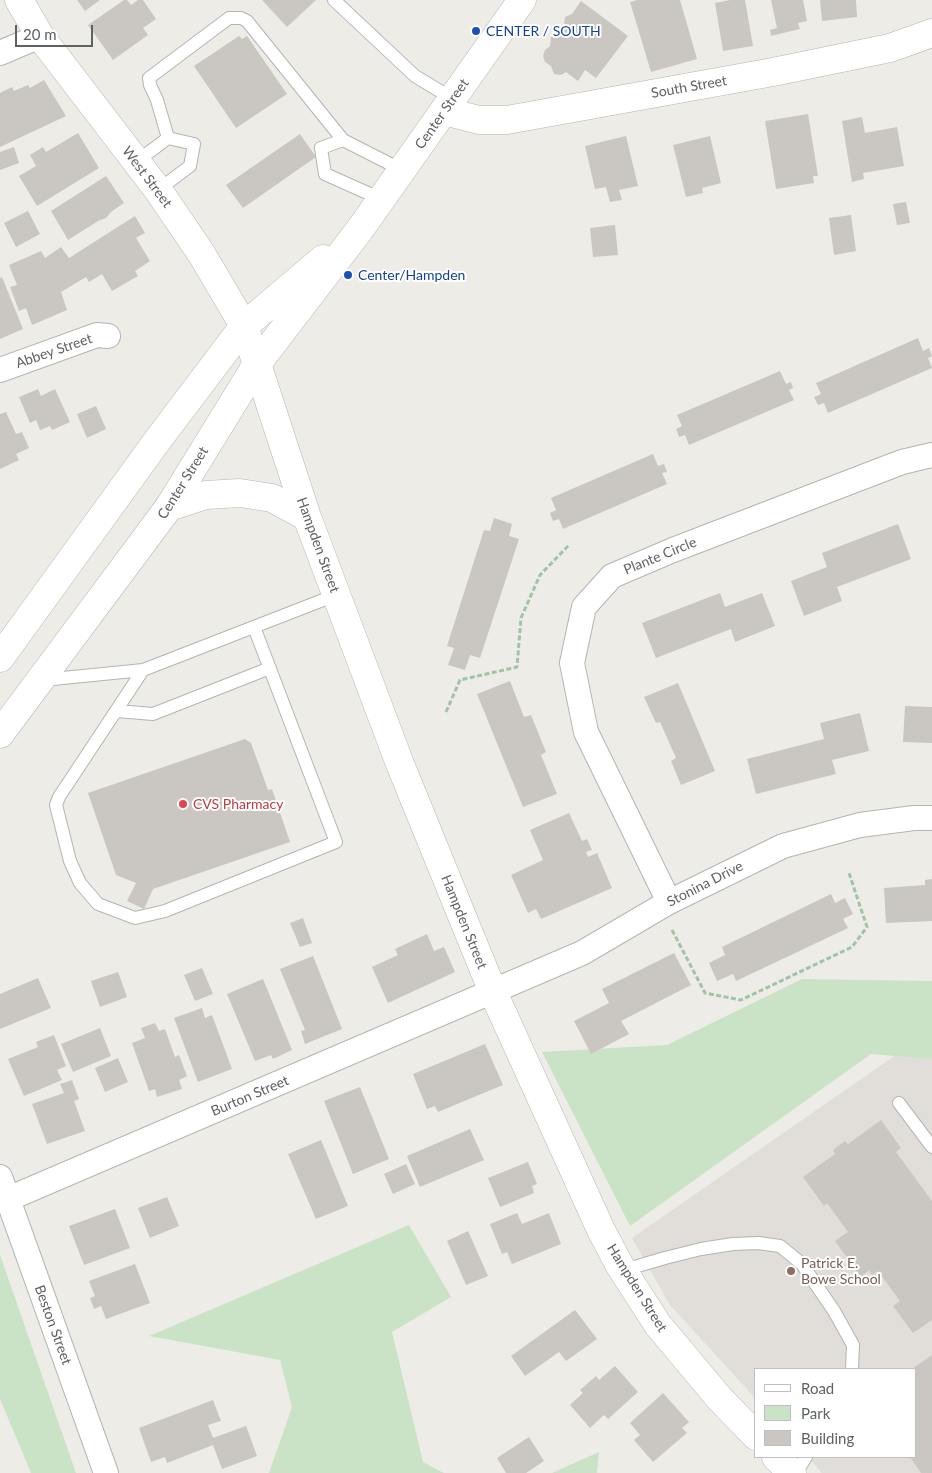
<!DOCTYPE html>
<html>
<head>
<meta charset="utf-8">
<style>
	body { margin:0 }
	#map { position:relative; width:932px; height:1473px; overflow:hidden; background:#eeece7; font-family:Lato,sans-serif }
	canvas { display:block }
	.legend { position:absolute; left:754px; top:1368px; width:162px; height:90px; box-sizing:border-box; background:#fff; border:1px solid #bfc0c1; margin:0; padding:6px 9px; list-style:none; font-size:15px; color:#5e6265 }
	.legend li { display:flex; align-items:center; gap:10px; height:25px }
	.legend b { width:25px; border:1px solid #bfc0c1 }
	.scale { position:absolute; left:15px; top:25px; width:78px; height:22px; box-sizing:border-box; border:2px solid #5e6265; border-top:0; padding-left:6px; font-size:15px; line-height:18px; white-space:nowrap; color:#5e6265; -webkit-text-stroke:4px #fff; paint-order:stroke }
</style>
</head>
<body>
<div id="map">
<canvas width="932" height="1473"></canvas>
<ul class="legend">
<li><b style="height:6px;background:#fff"></b>Road</li>
<li><b style="height:14px;background:#cae3c7"></b>Park</li>
<li><b style="height:14px;background:#cac7c3"></b>Building</li>
</ul>
<div class="scale">20 m</div>
</div>
<script>
const ctx = document.querySelector('canvas').getContext('2d');
ctx.lineJoin = 'round';
function paint(path, color) {
  ctx.fillStyle = color;
  ctx.fill(path, 'evenodd');
}
function trace(path, color, width, dash) {
  ctx.strokeStyle = color;
  ctx.lineWidth = width;
  ctx.lineCap = dash ? 'butt' : 'round';
  ctx.setLineDash(dash || []);
  ctx.stroke(path);
}
function label(font, color, halo, rows, align = 'center') {
  ctx.font = font + ' Lato,sans-serif';
  ctx.lineWidth = 4;
  ctx.setLineDash([]);
  ctx.textBaseline = 'middle';
  ctx.strokeStyle = halo;
  ctx.fillStyle = color;
  for (const [text, x, y, turn = 0] of rows) {
    ctx.save();
    ctx.translate(x, y);
    ctx.rotate((+turn || 0) * Math.PI / 180);
    ctx.textAlign = isNaN(turn) ? turn : align;
    if (halo) ctx.strokeText(text, 0, 0);
    ctx.fillText(text, 0, 0);
    ctx.restore();
  }
}
paint(new Path2D(`
	M932,1032v441h-110l-14,-16h108v-88h-160v30l-86,-94 -38,-67 294,-204z`), '#e1ddd8');
paint(new Path2D(`
	M802,979l130,2v78l-61,-5 -241,172 -88,-174 125,-7z
	M409,1225l42,72 -59,35 31,130 21,11h-175l23,-66 -12,-47 -131,-24z
	M0,1255l76,218h-45l-31,-74z
	M599,1452l-2,21h-45z`), '#cae3c7');
paint(new Path2D(`
	M77,0h23l-15,11z
	M124,0h3l4,5 7,-5h5l13,19 -13,9 5,7 -35,25 -25,-35z
	M262,0h54l-29,27z
	M637,0h43l17,59 -46,13 -21,-70z
	M730,0h15l8,46 -30,5 -8,-48z
	M771,0h32l4,21 -9,2 2,6 -29,7 -1,-6 7,-2z
	M820,0h36l1,17 -35,4z
	M581,1l47,35 -32,42 -11,-8 -7,11 -12,-9 -5,3 -7,-1 -3,-8 -6,-4 -2,-6 2,-6 5,-4 1,-9 7,-4 6,-8 1,-8 7,-3z
	M239,36l3,3 5,-3 40,58 -51,34 -42,-62z
	M44,80l22,36 -66,31v-54l12,-6 2,4 14,-6 2,3z
	M808,114l10,62h-5l1,7 -38,6 -11,-68z
	M862,117l3,16 32,-6 7,39 -41,7 1,6 -12,3 -10,-61z
	M78,133l21,35 -62,38 -18,-30 17,-10 -6,-11 13,-8 3,5z
	M300,134l16,23 -73,51 -17,-23z
	M626,136l12,50 -19,4 3,10 -12,2 -4,-15 -11,2 -10,-43z
	M710,136l11,47 -19,5 1,5 -17,4 -13,-52z
	M14,147l5,16 -19,7v-18z
	M106,176l18,27 -12,8 -6,7 -8,3 -30,19 -17,-29z
	M906,202l4,21 -13,2 -4,-21z
	M28,211l12,23 -24,13 -12,-24z
	M851,215l5,36 -22,4 -5,-37z
	M135,216l10,17 -9,5 14,23 -15,10 3,5 -26,15 -10,-17 -13,8 -3,-5 -25,15 6,18 -35,15 -6,-17 -7,3 -9,-24 7,-2 -8,-20 32,-14 4,7 16,-11 8,11z
	M615,225l3,30 -25,2 -3,-29z
	M2,277l21,52 -23,10v-61z
	M918,338l5,13 6,-3 3,8 -4,2 4,10 -104,45 -4,-10 -6,2 -4,-8 7,-3 -5,-11z
	M780,371l6,13 5,-2 2,6 -4,2 5,10 -105,45 -4,-10 -6,2 -3,-8 6,-3 -5,-11z
	M38,389l3,7 14,-7 15,33 -18,8 -2,-4 -10,4 -4,-10 -6,3 -11,-26z
	M96,406l10,23 -19,9 -10,-24z
	M6,412l10,22 6,-2 7,16 -13,6 3,6 -19,9v-55z
	M653,454l5,12 6,-2 3,8 -5,1 5,11 -104,45 -4,-10 -6,2 -3,-8 6,-3 -5,-12z
	M494,518l18,6 -3,12 10,3 -39,119 -10,-3 -5,15 -17,-5 6,-17 -7,-2 37,-116 6,1z
	M898,524l13,35 -74,28 5,14 -38,15 -13,-35 36,-14 -5,-14z
	M720,593l5,14 37,-14 13,33 -40,16 -4,-13 -75,29 -14,-35z
	M510,681l14,36 7,-2 15,37 -5,3 16,39 -34,13 -46,-113z
	M678,683l37,88 -34,14 -10,-24 5,-3 -16,-36 -4,1 -12,-26z
	M905,706l27,1v36l-29,-1z
	M860,713l9,38 -37,9 4,14 -80,20 -9,-35 77,-20 -4,-16z
	M245,739l6,4 17,47 4,-1 18,53 -137,47 -9,20 -17,-8 9,-18 -20,-8 -28,-82z
	M569,813l13,28 5,-2 5,11 -6,2 2,5 9,-4 15,35 -71,31 -5,-10 -8,4 -17,-38 32,-15 -13,-30z
	M932,879v42l-46,2 -2,-35 41,-3v-5z
	M831,894l4,9 10,-5 8,16 -10,5 5,9 -112,53 -3,-7 -16,7 -8,-18 16,-8 -3,-8z
	M303,918l9,25 -12,4 -10,-24z
	M427,934l7,17 10,-4 11,25 -67,31 -16,-36 26,-12 -3,-6z
	M674,953l17,32 -70,36 8,13 -38,20 -17,-33 35,-18 -7,-14z
	M313,956l29,73 -37,15 -4,-13 4,-1 -25,-61z
	M202,968l11,26 -18,7 -11,-26z
	M118,972l9,25 -27,10 -9,-26z
	M38,978l13,30 -51,21v-35z
	M263,979l29,71 -19,9 -2,-4 -16,6 -28,-67z
	M202,1008l3,10 7,-3 20,54 -34,13 -24,-64z
	M155,1023l4,8 6,-2 10,28 4,-2 8,21 -8,4 3,9 -25,8 -2,-8 -6,2 -17,-48 13,-5 -4,-10z
	M100,1028l11,28 -38,16 -12,-28z
	M54,1035l12,31 -9,4 5,10 -38,16 -16,-37 30,-12 -2,-5z
	M485,1044l18,41 -65,27 -3,-6 -8,3 -14,-35z
	M118,1058l10,24 -23,10 -10,-24z
	M72,1080l7,19 -5,2 11,30 -38,13 -15,-40 32,-11 -4,-9z
	M360,1087l29,72 -36,15 -29,-73z
	M881,1120l20,28 -5,4 36,49v119l-19,13 -20,-27 7,-5 -22,-30 -6,4 -3,-5 -8,7 -26,-36 13,-9 -21,-29 -3,3 -21,-29 32,-23 -2,-4 12,-9 3,3z
	M470,1129l14,31 -64,27 -13,-31z
	M321,1140l27,66 -32,13 -28,-65z
	M528,1162l9,22 -5,2 2,7 -34,14 -12,-29z
	M406,1164l9,20 -22,10 -9,-20z
	M167,1197l12,29 -29,12 -12,-30z
	M115,1209l15,39 -46,17 -15,-39z
	M517,1213l5,11 27,-11 12,31 -49,20 -5,-12 -5,2 -12,-30z
	M468,1231l20,45 -22,9 -19,-44z
	M135,1264l15,39 -44,16 -5,-13 -7,3 -4,-11 5,-2 -6,-15z
	M575,1310l22,29 -31,22 -7,-9 -34,24 -14,-20z
	M932,1355v118h-11l-11,-16h6v-88h-4z
	M615,1366l23,26 -30,27 -4,-4 -14,13 -20,-23 13,-12 -3,-3 16,-14 3,4z
	M663,1393l26,29 -7,6 5,5 -34,29 -19,-22 6,-5 -10,-12z
	M213,1400l8,21 -13,4 5,13 33,-12 11,30 -35,13 -9,-24 -46,18 -2,-6 -14,5 -12,-34z
	M529,1437l15,24 -18,12h-20l-9,-15z`), '#cac7c3');
const service = new Path2D(`
	M334,0l81,76 38,23
	M168,138l-11,-38 -7,-15 -1,-7 80,-60h12l6,3 96,119 59,30
	M343,140l-22,8 4,26 56,25
	M136,162l32,-24 26,6 -4,22 -32,24
	M143,670l-84,127 -3,8 14,56 10,22 18,21 37,14 30,-7 171,-69 -82,-215
	M43,680l100,-10 193,-75
	M117,711l36,3 117,-46
	M899,1103l33,44
	M624,1270l41,-12 36,-9 32,-5 25,-1 22,3 22,18 32,47 19,34 -1,24
	M796,1473l10,-16`);
const minor = new Path2D(`
	M0,53l40,-17
	M0,370l97,-35 11,1
	M669,902l-83,-170 -14,-69 12,-56 28,-31 61,-26 229,-88 30,-7
	M0,1177l106,296
	M8,1199l574,-246 87,-51 114,-56 77,-21 54,-7h18`);
const tertiary = new Path2D(`
	M19,0l21,36 118,154 43,63 43,73 13,38
	M444,111l35,9h28l266,-48 117,-24 42,-15`);
const secondary = new Path2D(`
	M257,364l50,153 93,247 93,228 108,238 19,36 38,59 62,74 36,37
	M169,507l37,-12 34,-2 32,5 35,19
	M0,658l157,-217 87,-115 79,-67
	M0,734l169,-227 88,-143 104,-136 161,-228
	M776,1457l16,16`);
trace(service, '#b2b4b7', 14);
trace(minor, '#b2b4b7', 26);
trace(tertiary, '#b2b4b7', 29);
trace(secondary, '#b3b6b9', 29);
trace(new Path2D(`
	M446,712l14,-32 57,-13 4,-49 19,-43 29,-30
	M672,930l33,63 36,7 111,-53 15,-20 -18,-54`), '#a1c3a6', 3, [5, 2.5]);
trace(service, '#fff', 12);
trace(minor, '#fff', 24);
trace(tertiary, '#fff', 28);
trace(secondary, '#fff', 28);
for (const [x, y, r, color] of [
	[476,31,5,"#1a4fb4"],
	[348,275,5,"#1a4fb4"],
	[183,804,5,"#e0444e"],
	[791,1271,5,"#8d6e63"]
]) {
  const dot = new Path2D();
  dot.arc(x, y, r, 0, 2 * Math.PI);
  ctx.fillStyle = color;
  ctx.fill(dot);
  trace(dot, '#fff', 2);
}
label('14px', '#164399', '#fff', [
	["CENTER / SOUTH",486,31],
	["Center/Hampden",358,275]
], 'left');
label('14px', '#5e6265', '#fff', [
	["South Street",689,87,-10],
	["Center Street",442,114,-55],
	["West Street",147,177,53],
	["Abbey Street",54,351,-19],
	["Center Street",183,483,-58],
	["Hampden Street",318,545,70],
	["Plante Circle",660,556,-22],
	["Stonina Drive",705,884,-27],
	["Hampden Street",464,922,68],
	["Burton Street",250,1096,-23],
	["Hampden Street",637,1288,58],
	["Beston Street",53,1325,70]
]);
label('14px', '#be3a42', '#fff', [
	["CVS Pharmacy",193,804]
], 'left');
label('14px', '#785e54', '#fff', [
	["Patrick E.",801,1263],
	["Bowe School",801,1279]
], 'left');
</script>
</body>
</html>
